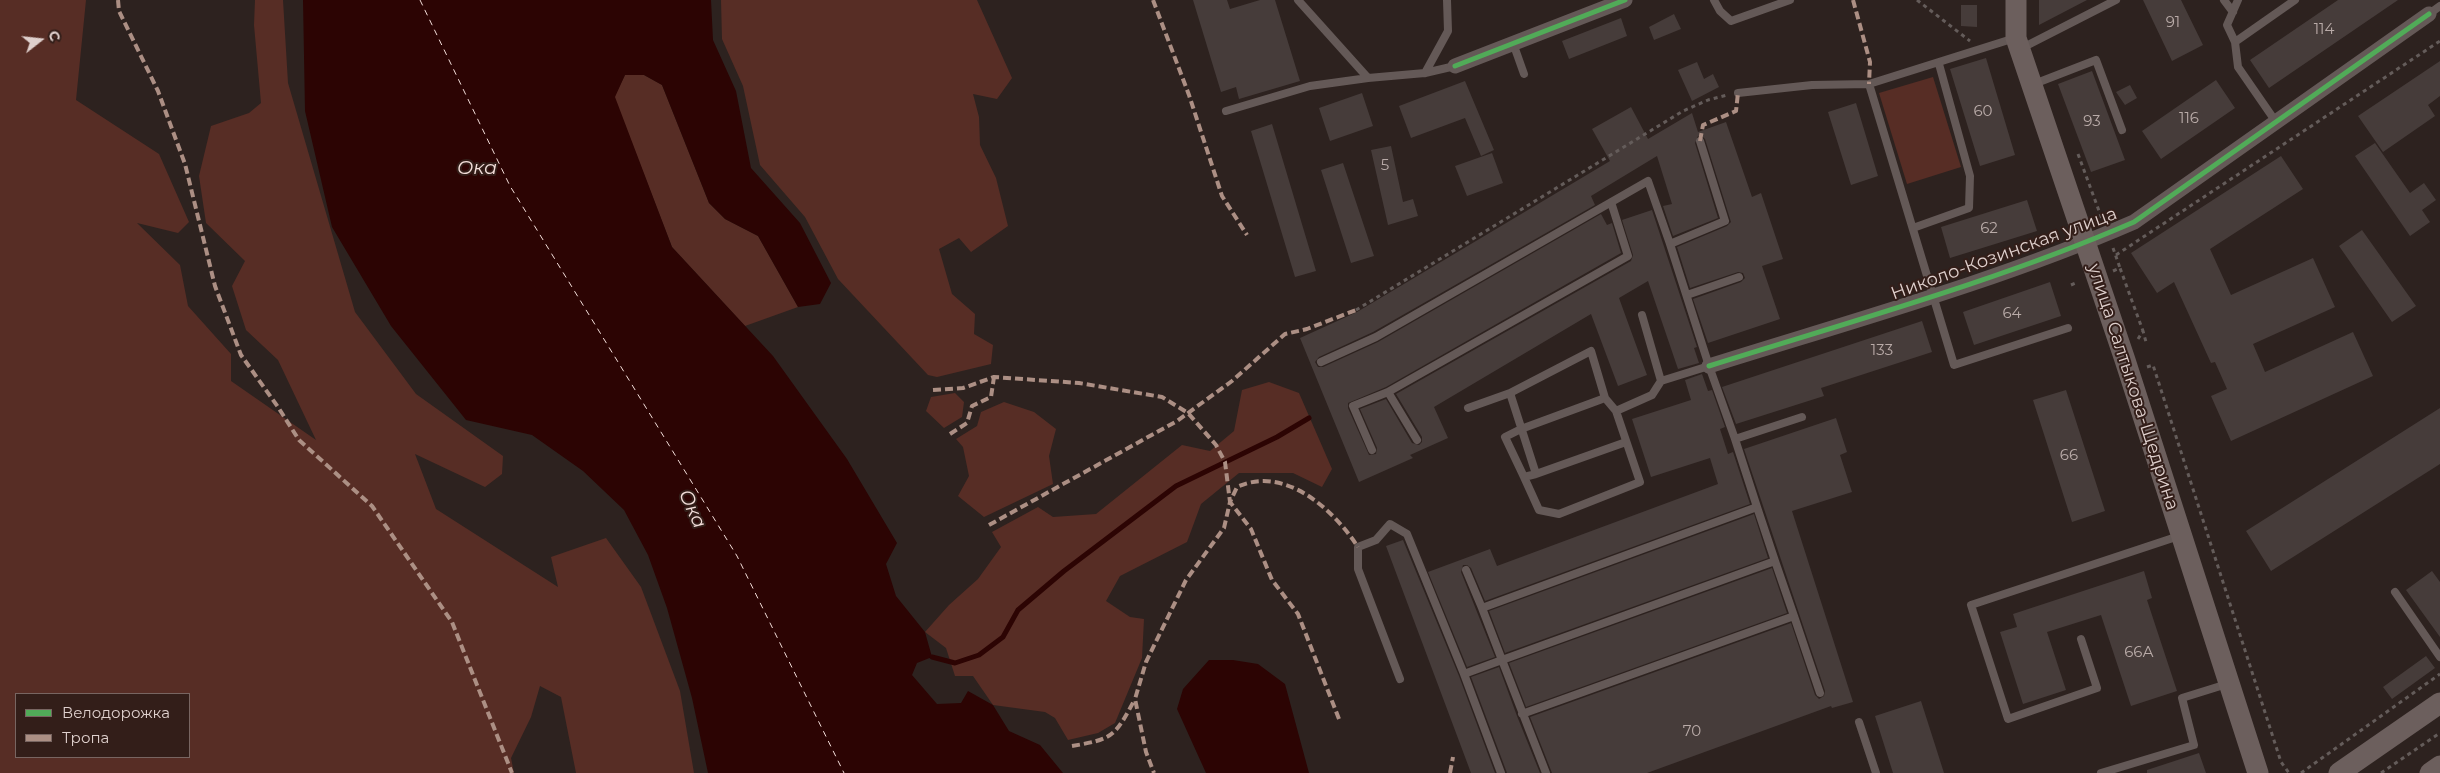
<!DOCTYPE html>
<html>
<head>
<meta charset="utf-8">
<style>
	body { margin:0 }
	#map { position:relative; width:2440px; height:773px; overflow:hidden; background:#2d221f; font-family:Montserrat,sans-serif }
	canvas { display:block }
	.legend { position:absolute; left:15px; top:693px; width:175px; height:65px; box-sizing:border-box; background:#331e19; border:1px solid #786561; margin:0; padding:6px 9px; list-style:none; font-size:15px; color:#dfd0cd }
	.legend li { display:flex; align-items:center; gap:10px; height:25px }
	.legend b { width:25px; border:1px solid #786561 }
	.north { position:absolute; left:15px; top:15px; width:50px; height:50px; -webkit-text-stroke:4px #331e19; paint-order:stroke; rotate:74deg; font-size:14px; font-weight:700; line-height:20px; text-align:center; color:#dfd0cd }
	.north::after { content:''; display:block; margin:auto; width:18px; height:22px; background:#dfd0cd; clip-path:polygon(50% 0,100% 100%,50% 72%,0 100%) }
</style>
</head>
<body>
<div id="map">
<canvas width="2440" height="773"></canvas>
<ul class="legend">
<li><b style="height:6px;background:#51ab58"></b>Велодорожка</li>
<li><b style="height:6px;background:#ac8f84"></b>Тропа</li>
</ul>
<div class="north">С</div>
</div>
<script>
const ctx = document.querySelector('canvas').getContext('2d');
ctx.lineJoin = 'round';
function paint(path, color) {
  ctx.fillStyle = color;
  ctx.fill(path, 'evenodd');
}
function trace(path, color, width, dash) {
  ctx.strokeStyle = color;
  ctx.lineWidth = width;
  ctx.lineCap = dash ? 'butt' : 'round';
  ctx.setLineDash(dash || []);
  ctx.stroke(path);
}
function label(font, color, halo, rows, align = 'center') {
  ctx.font = font + ' Montserrat,sans-serif';
  ctx.lineWidth = 4;
  ctx.setLineDash([]);
  ctx.textBaseline = 'middle';
  ctx.strokeStyle = halo;
  ctx.fillStyle = color;
  for (const [text, x, y, turn = 0] of rows) {
    ctx.save();
    ctx.translate(x, y);
    ctx.rotate((+turn || 0) * Math.PI / 180);
    ctx.textAlign = isNaN(turn) ? turn : align;
    if (halo) ctx.strokeText(text, 0, 0);
    ctx.fillText(text, 0, 0);
    ctx.restore();
  }
}
paint(new Path2D(`
	M0,0h86l-10,100 83,54 30,68 -11,11 -41,-10 43,42 8,41 43,48v27l85,59 -38,-80 -32,-30 -14,-44 13,-25 -39,-38 -7,-47 12,-50 38,-13 12,-10 -7,-78 1,-25h28l5,83 67,229 61,82 87,62 -1,18 -17,13 -70,-33 21,55 122,78 -7,-30 55,-19 35,49 39,104 14,82h-118l-15,-76 -21,-11 -9,31 -20,41 3,15h-514zM16,694h173v63h-173z
	M721,0h256l35,78 -15,21 -24,-5 6,23 1,28 16,33 12,48 -37,26 -12,-14 -20,11 13,45 23,20 -1,20 19,11 -2,19 -54,13 -9,-2 -90,-96 -33,-62 -45,-52 -17,-79 -21,-47z
	M625,75h19l18,10 47,118 16,16 33,17 40,71 -53,19 -73,-79 -58,-150z
	M1933,77l28,90 -54,17 -28,-91z
	M1269,382l30,11 33,76 -10,18 -29,-14h-54l-38,31 -14,38 -67,34 -14,25 24,16 14,2 -2,39 -27,65 -17,10 -30,7 -13,-22 -10,-6 -52,-7 -20,-29h-18l-9,-28 -21,-16 24,-27 29,-26 23,-32 -9,-15 46,-25 15,10 43,-3 86,-69 28,6 24,-20 8,-41z
	M955,393l9,9 -2,15 -18,11 -18,-17 5,-14z
	M1004,402l30,10 22,17 -7,27 4,28 -69,33 -26,-21 11,-20 -6,-29 -7,-8 21,-13 4,-14z`), '#572d25');
paint(new Path2D(`
	M303,0h408l2,40 23,51 15,77 49,55 31,60 -11,21 -22,3 -40,-71 -33,-17 -16,-16 -47,-118 -18,-10h-19l-10,22 57,150 101,109 74,103 50,84 -11,21 10,32 29,36 7,25 -15,6 -5,12 25,29 24,-1 7,-12 25,14 16,26 31,14 23,28h-355l-16,-75 -25,-90 -19,-53 -24,-45 -41,-39 -51,-36 -66,-15 -75,-94 -59,-99 -27,-116z
	M1209,660h24l25,4 27,20 24,89h-103l-29,-64 6,-20z`), '#2c0403');
trace(new Path2D(`
	M932,657l23,6 24,-8 24,-18 15,-27 46,-39 112,-85 101,-49 32,-19`), '#2c0403', 5);
trace(new Path2D(`
	M420,0l90,186 227,370 107,217`), '#f3deda', 1, [6, 5]);
paint(new Path2D(`
	M1193,0h34l3,9 30,-9h15l25,81 -61,18 -3,-12 -15,5z
	M2039,0h48l-48,25z
	M2143,0h38l22,45 -31,16z
	M2338,0h60l-129,88 -19,-28z
	M1961,5h16v22l-16,-1z
	M1674,14l7,15 -27,11 -5,-13z
	M1621,18l6,18 -58,23 -7,-18z
	M1986,58l29,97 -35,11 -30,-97z
	M2440,61v35l-12,9 7,11 -52,36 -25,-36z
	M1697,62l7,17 9,-5 6,13 -27,14 -14,-31z
	M2092,71l33,89 -34,12 -33,-88z
	M2216,80l19,28 -74,51 -19,-28z
	M1465,81l29,69 -13,6 -16,-38 -54,20 -12,-32z
	M2130,85l7,13 -12,7 -9,-13z
	M1362,93l11,33 -43,15 -11,-33z
	M1856,103l22,73 -27,9 -23,-73z
	M1631,107l17,32 44,-26 6,19 28,-10 26,75 9,-4 22,66 -21,7 18,53 -72,24 -15,-44 48,-17 4,-4 -2,-5 -5,-1 -48,16 -13,-41 50,-21 4,-4 -26,-83 -3,-3h-4l-3,7 23,75 -45,18 -10,-30 9,-2 -15,-48 -66,40 4,9 -222,127 -54,25 -4,5 3,5h5l55,-25 223,-128 6,11 5,-2 9,30 -235,134 -38,16v5l21,47 7,-1 1,-6 -17,-39 26,-10 26,44 7,2 3,-3v-5l-26,-43 235,-133 2,-6 -11,-35 30,-10 45,137 -3,1 5,15 -21,6 -30,-88 -29,17 28,77 -29,11 -27,-72 -157,93 14,31 -38,17 3,3 -54,24 -59,-144 57,-26 253,-151 -18,-32z
	M1272,124l44,147 -21,6 -44,-146z
	M2375,143l35,50 14,-10 12,17 -14,10 8,12 -20,14 -55,-80z
	M1391,146l12,56 10,-3 5,17 -30,9 -17,-75z
	M1492,153l11,30 -36,13 -12,-30z
	M2281,156l22,33 -93,60 21,46 82,-37 22,49 -82,37 12,28 88,-40 20,44 -142,65 -20,-45 16,-7 -12,-27 -4,1 -37,-81 -17,11 -26,-40z
	M1343,163l31,93 -23,7 -30,-93z
	M2027,200l10,31 -87,27 -9,-31z
	M2362,230l54,76 -24,16 -53,-76z
	M2050,282l11,34 -87,29 -11,-33z
	M1922,321l10,31 -111,36 3,8 -88,28 -14,-37z
	M1702,374l6,17 4,-1 13,37 -5,2 8,25 5,-2 17,52 -265,97 -14,-33 -4,-3h-4l-2,7 34,85 -28,10 -39,-95 62,-23 7,17 221,-82 -8,-26 -59,19 -19,-58 59,-19 -6,-20z
	M2066,390l39,121 -33,11 -39,-122z
	M2440,408v56l-169,107 -25,-40z
	M1836,418l11,34 -7,3 12,37 -60,19 61,191 -21,6 -1,-2 -184,67h-95l-22,-56 261,-94 24,72 4,4 5,-3 1,-5 -81,-242z
	M1754,514l14,44 -263,95 -16,-42z
	M1403,540l56,136 36,97h-24l-85,-227z
	M1772,568l15,45 -261,94 -17,-44z
	M2144,571l8,27 -5,2 30,91 -46,15 -30,-91 -54,17 19,58 -43,14 -23,-72 17,-5 -4,-13z
	M2432,571l8,11v55l-34,-47z
	M2426,656l9,12 -43,31 -9,-12z
	M1499,667l18,49 23,57h-33l-36,-96z
	M1921,701l23,72h-51l-18,-57z
	M2199,753l7,20h-59v-3z`), '#463c3a');
trace(new Path2D(`
	M1917,0l53,41
	M2078,154l24,65
	M2113,248l7,20
	M2116,255l324,-214
	M2113,271l7,-3 23,63
	M2071,285l7,-3
	M1356,310l327,-199 25,-11 19,-5
	M2138,339l5,-8 3,11
	M2147,367l6,-2 128,397 8,11
	M2301,773l139,-99
	M2381,773l59,-40`), '#645c5a', 3, [4, 4]);
trace(new Path2D(`
	M1298,0l70,78 57,-5 30,-7
	M1714,0l6,11 11,10 59,-21
	M2224,0l9,12
	M2429,14l11,-8
	M2235,42l-8,-17 11,-25
	M1513,43l11,31
	M2022,48l94,-48
	M1425,73l23,-42 -1,-31
	M1869,84l146,-46
	M2034,84l62,-24 26,70
	M1738,93l74,-8 57,-1 85,281 114,-37
	M1226,111l84,-25 58,-8
	M2276,122l-38,-55 -3,-25 60,-42
	M1913,228l56,-20 1,-32 -31,-112
	M1687,295l52,-18
	M1642,315l19,66 48,-15 -39,-122
	M1321,362l55,-25 272,-156 22,63 55,-23 -25,-80
	M1709,366l26,73 67,-22
	M1388,392l240,-136 -17,-54
	M1510,393l26,81 -12,3 -19,-40 16,-8 84,-31
	M1468,408l42,-15 81,-42 14,47 11,13 36,-16 9,-14
	M1372,450l-19,-44 35,-14 29,48
	M1536,474l90,-32
	M1524,477l15,33 20,4 81,-32 -24,-71
	M1466,570l16,38 275,-101 -22,-68
	M2395,592l45,65
	M1794,616l26,77
	M2081,639l16,49 -89,31 -37,-114 208,-69
	M1464,674l37,99
	M1400,679l-42,-110v-22l18,-7 14,-16 17,10 57,140 38,-14 -20,-52
	M1522,714l272,-98 -19,-55
	M1859,722l17,51
	M1546,773l-44,-113 273,-99 -18,-54
	M2101,773l93,-28 -12,-47 45,-14`), '#645957', 8);
trace(new Path2D(`
	M1455,66l170,-66
	M1709,366c143,-45 289,-85 425,-144l295,-208`), '#645957', 15);
trace(new Path2D(`
	M2016,0v38l109,322 133,413
	M2339,773l101,-70
	M2430,773l10,-7`), '#6c5f5d', 21);
trace(new Path2D(`
	M118,0l1,11 39,80 27,73 30,122 26,69 37,52 21,33 73,66 80,116 60,151
	M1153,0l36,95 33,101 25,39
	M1853,0l17,62 -1,22
	M1700,141l3,-16 33,-14 2,-18
	M933,390l30,-2 31,-11 85,6 83,14 26,16 28,32 9,17 5,40 -6,26 -38,52 -40,82 -11,37 11,53 8,21
	M950,434l17,-11 5,-17 19,-9 3,-20
	M989,525l188,-104 55,-40 53,-47 22,-5 49,-19
	M1339,719l-41,-105 -26,-34 -21,-51 -21,-27 7,-15c48,-22 96,22 121,60
	M1072,746c42,-7 43,-10 63,-47
	M1450,773l3,-16`), '#ac8f84', 4, [8, 4]);
trace(new Path2D(`
	M1455,66l170,-66
	M1709,366c143,-45 289,-85 425,-144l295,-208`), '#51ab58', 5);
label('15px', '#b9aba8', null, [
	["91",2173,23],
	["114",2324,30],
	["60",1983,112],
	["116",2189,119],
	["93",2092,122],
	["5",1385,166],
	["62",1989,229],
	["64",2012,314],
	["133",1882,351],
	["66",2069,456],
	["66А",2139,653],
	["70",1692,732]
]);
label('18px', '#dfd0cd', '#331e19', [
	["Николо-Козинская улица",2004,254,-20],
	["улица Салтыкова-Щедрина",2133,387,72]
]);
label('italic 19px', '#f3deda', '#331e19', [
	["Ока",477,168],
	["Ока",692,509,65]
]);
</script>
</body>
</html>
